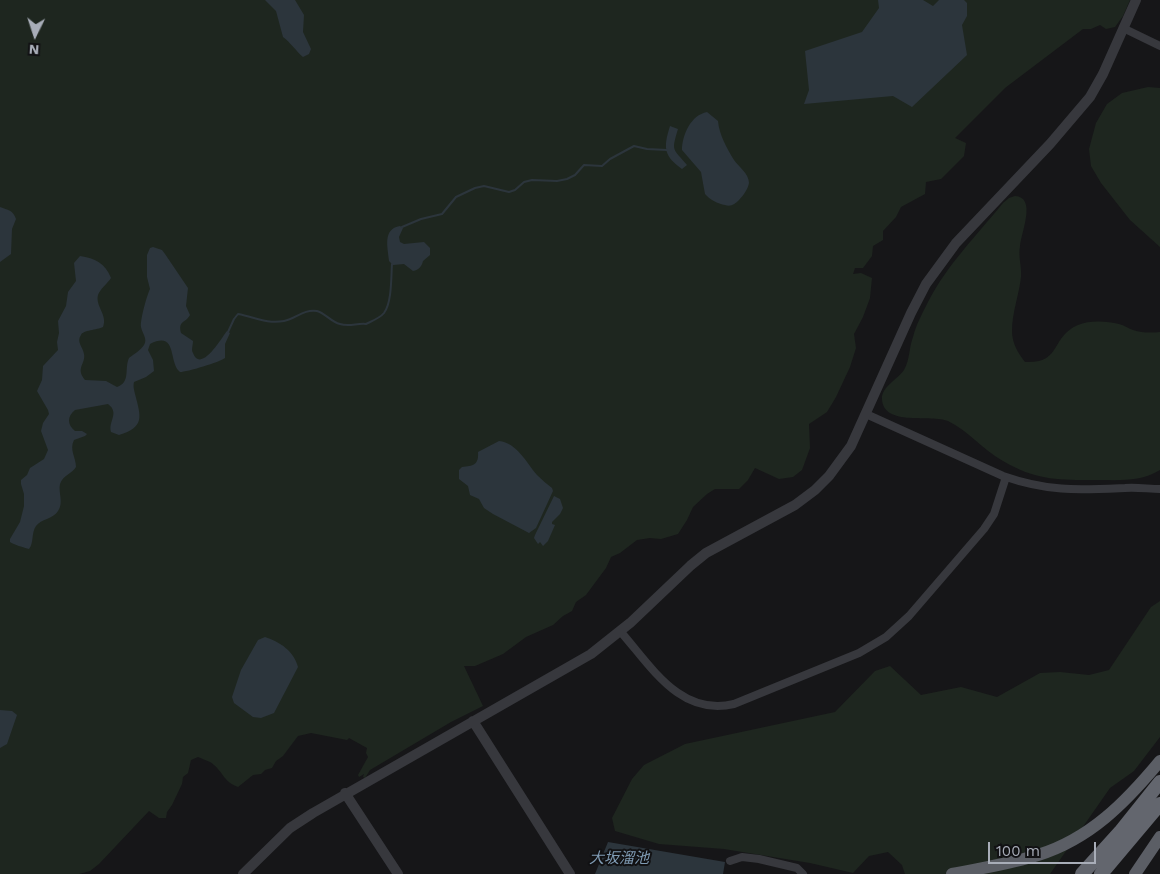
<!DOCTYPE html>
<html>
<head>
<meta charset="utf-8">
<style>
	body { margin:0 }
	#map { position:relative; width:1160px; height:874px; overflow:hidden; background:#161618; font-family:"Work Sans",sans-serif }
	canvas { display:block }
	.north { position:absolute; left:10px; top:10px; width:50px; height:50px; -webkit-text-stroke:4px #111113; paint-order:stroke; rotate:184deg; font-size:14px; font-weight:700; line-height:20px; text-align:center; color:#a8adb8 }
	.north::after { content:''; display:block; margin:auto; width:18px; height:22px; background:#a8adb8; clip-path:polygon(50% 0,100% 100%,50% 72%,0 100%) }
	.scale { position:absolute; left:988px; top:842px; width:108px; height:22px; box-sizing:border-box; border:2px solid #a8adb8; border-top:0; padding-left:6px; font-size:15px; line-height:18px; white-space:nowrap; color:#a8adb8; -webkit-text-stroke:4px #111113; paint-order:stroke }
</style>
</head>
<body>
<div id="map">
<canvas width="1160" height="874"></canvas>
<div class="north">N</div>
<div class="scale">100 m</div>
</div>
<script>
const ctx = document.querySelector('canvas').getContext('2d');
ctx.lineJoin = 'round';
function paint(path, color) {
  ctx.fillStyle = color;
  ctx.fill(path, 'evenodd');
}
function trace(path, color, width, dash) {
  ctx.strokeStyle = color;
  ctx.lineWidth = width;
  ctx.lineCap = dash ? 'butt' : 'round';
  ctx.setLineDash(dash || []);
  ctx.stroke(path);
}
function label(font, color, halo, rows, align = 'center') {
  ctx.font = font + ' "Work Sans","Noto Sans JP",sans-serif';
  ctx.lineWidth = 4;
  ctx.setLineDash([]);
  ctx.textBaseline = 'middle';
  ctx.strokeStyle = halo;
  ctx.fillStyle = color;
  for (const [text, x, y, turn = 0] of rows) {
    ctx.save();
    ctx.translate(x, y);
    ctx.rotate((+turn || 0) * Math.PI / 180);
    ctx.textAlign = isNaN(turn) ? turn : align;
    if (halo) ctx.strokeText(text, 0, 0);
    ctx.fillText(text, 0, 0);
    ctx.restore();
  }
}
paint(new Path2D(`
	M0,0h1130l-7,16 -8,11 -9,2 -6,-4 -9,4h-8l-78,59 -50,50 11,5 -2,13 -23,23 -15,3 -1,12 -24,13 -5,10 -13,14v9l-10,6 -1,10 -9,12h-8l-2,6 8,-1 11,5 -2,20 -7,19 -9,17 2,14 -6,19 -14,30 -9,15 -18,12 1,24 -8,22 -9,7 -14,2 -24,-11 -7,12 -9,9h-24l-8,5 -14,13 -6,13 -9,14 -17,5 -11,-1 -13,2 -17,13 -9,4 -5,11 -20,27 -10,7 -4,9 -9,5 -10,9 -27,12 -23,17 -28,12h-11l19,40 -32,16 -81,48 -5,8 -2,-1 1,-3 -5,3 -1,-2 10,-18 -2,-4 1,-5 -18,-10 -2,2 -36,-7 -13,3 -15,20 -7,5 -4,7 -7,2 -4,4 -8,1 -15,12c-16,-6 -15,-17 -28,-25 -4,-2 -8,-3 -12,-5l-7,3 -3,13 -5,4 -1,7 -10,21 -5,7 -1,6h-7l-10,-7 -50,53 -9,7 -11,3h-79z
	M1148,87l12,1v159l-30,-27 -29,-37 -10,-17 -2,-17 7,-26 11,-19 15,-11z
	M1015,196c22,1 6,37 5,50 -2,11 2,21 1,31 -2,18 -9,36 -9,54 0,12 6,22 13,31 37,2 25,-25 53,-37 11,-5 29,-4 41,-1 5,1 10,5 14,6 9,3 18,3 27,2v138c-20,12 -40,10 -62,10 -38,0 -61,1 -95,-19 -20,-11 -34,-30 -55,-40 -16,-7 -65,6 -66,-22 -1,-12 16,-20 22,-29 6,-10 5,-23 9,-33 3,-12 9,-23 15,-35 19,-37 49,-67 75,-99l6,-5z
	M1160,601v136l-26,34 -24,17 -60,86h-145l-3,-9 -14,-13 -19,4 -16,17 -43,-10 -86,-14 -65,-5 -44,-13 -3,-13 20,-39 12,-14 41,-21 150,-32 40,-41 15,-5 31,29 40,-8 36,10 43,-24 20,-1 29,3 20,-5 42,-63z`), '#1e261f');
paint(new Path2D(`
	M265,0h30l9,15 -1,17 8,17 -2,5 -6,3c-7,-6 -12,-14 -20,-20l-7,-26z
	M878,0h45l10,6 6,-6h25l3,3v13l-5,9 5,30 -55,52 -19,-11 -89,8 5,-14 -4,-39 57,-19 17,-24z
	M707,112l11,9c1,13 9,28 16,39 5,7 15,14 15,23 -1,6 -6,13 -10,17 -4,4 -8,7 -14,5 -7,-1 -16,-6 -20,-11l-4,-22 -19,-22c0,-15 9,-35 25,-38z
	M670,126l8,3c-7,23 -5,19 9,36l-5,4c-18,-13 -19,-21 -12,-43z
	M0,207c8,3 13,3 16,12l-4,10 -1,25 -11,8z
	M400,226l3,2 -4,9 1,5 4,2 20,-2 6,6v7l-7,6c-1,5 -4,9 -10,10l-9,-7 -11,1 -4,-4c-1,-13 -7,-32 11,-35z
	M153,247l9,3 3,4 23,34 -2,18 4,9c-5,9 -12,5 -9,18l12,8c0,4 -2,9 0,12 8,21 29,-16 34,-22l3,2 -5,11v14c-5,4 -38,14 -45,14 -12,-9 -2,-42 -30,-28l-2,6 5,10 1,11 -8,6 -12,5c-1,5 0,7 1,12 6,23 10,33 -16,41l-8,-3c-3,-11 9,-19 -3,-28l-33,6c-8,6 -8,15 0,21h7l5,3 -2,2 -11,4c-5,10 2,17 2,27 -4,7 -13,8 -16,17 -2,8 4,19 -2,27 -5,8 -17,8 -22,15 -5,7 -2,17 -7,23 -4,-1 -17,-5 -19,-7v-3l10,-17 4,-16v-12l-3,-10v-4l6,-5 3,-7 14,-9 4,-9 -7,-19 2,-8 6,-9 -1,-4 -11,-19 5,-11 1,-14 15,-16 -1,-8 2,-9 -1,-12 8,-15 2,-14 8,-11 -2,-18 6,-7c15,2 25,7 31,22 -4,6 -11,11 -13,17 -3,11 10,20 5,32 -6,3 -20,3 -22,8 -5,7 2,12 3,19 2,10 -9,14 1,26l21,1 11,6c14,-5 7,-18 12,-29 5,-4 12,-8 15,-13 4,-6 -2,-12 -3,-18 -1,-7 6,-32 9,-38l-3,-12v-22l3,-7z
	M499,441c18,2 27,21 38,34 5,5 10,9 15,13l1,3 -17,37 -7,5 -36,-19 -9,-6 -5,-9 -9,-4 -2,-9 -9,-7v-9l3,-3c11,-1 17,-2 16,-15z
	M554,496l6,3 3,9 -3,6 -8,8v2l3,1 -7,16 -5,5 -3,-4 -2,2 -4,-6 1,-3z
	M265,637c15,5 29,14 33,30l-24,46 -13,5 -8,-1 -19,-14 -2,-6 9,-27 17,-30z
	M0,710l12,1 5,4 -10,29 -7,4z
	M608,842l117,20 -2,12h-128z`), '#2c353c');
trace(new Path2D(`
	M402,227l19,-8 21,-5 14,-17 19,-9 9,-2 25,6 6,-2 9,-8 8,-2 25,1 10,-2 8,-4 9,-10 18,1 8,-7 24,-13 13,3 20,1
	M228,332l6,-13 4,-5c17,3 28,10 46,7 12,-2 19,-12 33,-10 8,2 14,11 23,13 9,3 17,-1 26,0 6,-3 14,-6 18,-11 8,-11 7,-35 8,-49`), '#2c353c', 2);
trace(new Path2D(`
	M1123,28l37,18
	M866,414l137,62c46,16 75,14 122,12 12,-1 24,1 35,1
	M620,631c31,35 60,86 114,73l125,-51 27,-16 23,-21 75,-87 10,-15 12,-37
	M730,861l12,-4 17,2 38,9 6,6`), '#37383d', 8);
trace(new Path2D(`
	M473,721l97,153
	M345,793l53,81
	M243,874l47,-46 23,-15 278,-159 39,-31 60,-57 16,-13 89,-48 20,-15 14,-14 22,-30 60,-133 15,-29 30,-41 94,-99 40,-47 13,-23 33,-74`), '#37383d', 10);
trace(new Path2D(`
	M952,874c29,-6 58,-10 86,-19 52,-16 88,-53 122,-94
	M1135,874l25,-37`), '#5b5e65', 12);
trace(new Path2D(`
	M1082,874l38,-42 40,-50
	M1101,874l59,-70`), '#63666e', 14);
label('italic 15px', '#7f9bb3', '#111113', [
	["大坂溜池",619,859]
]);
</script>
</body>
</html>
